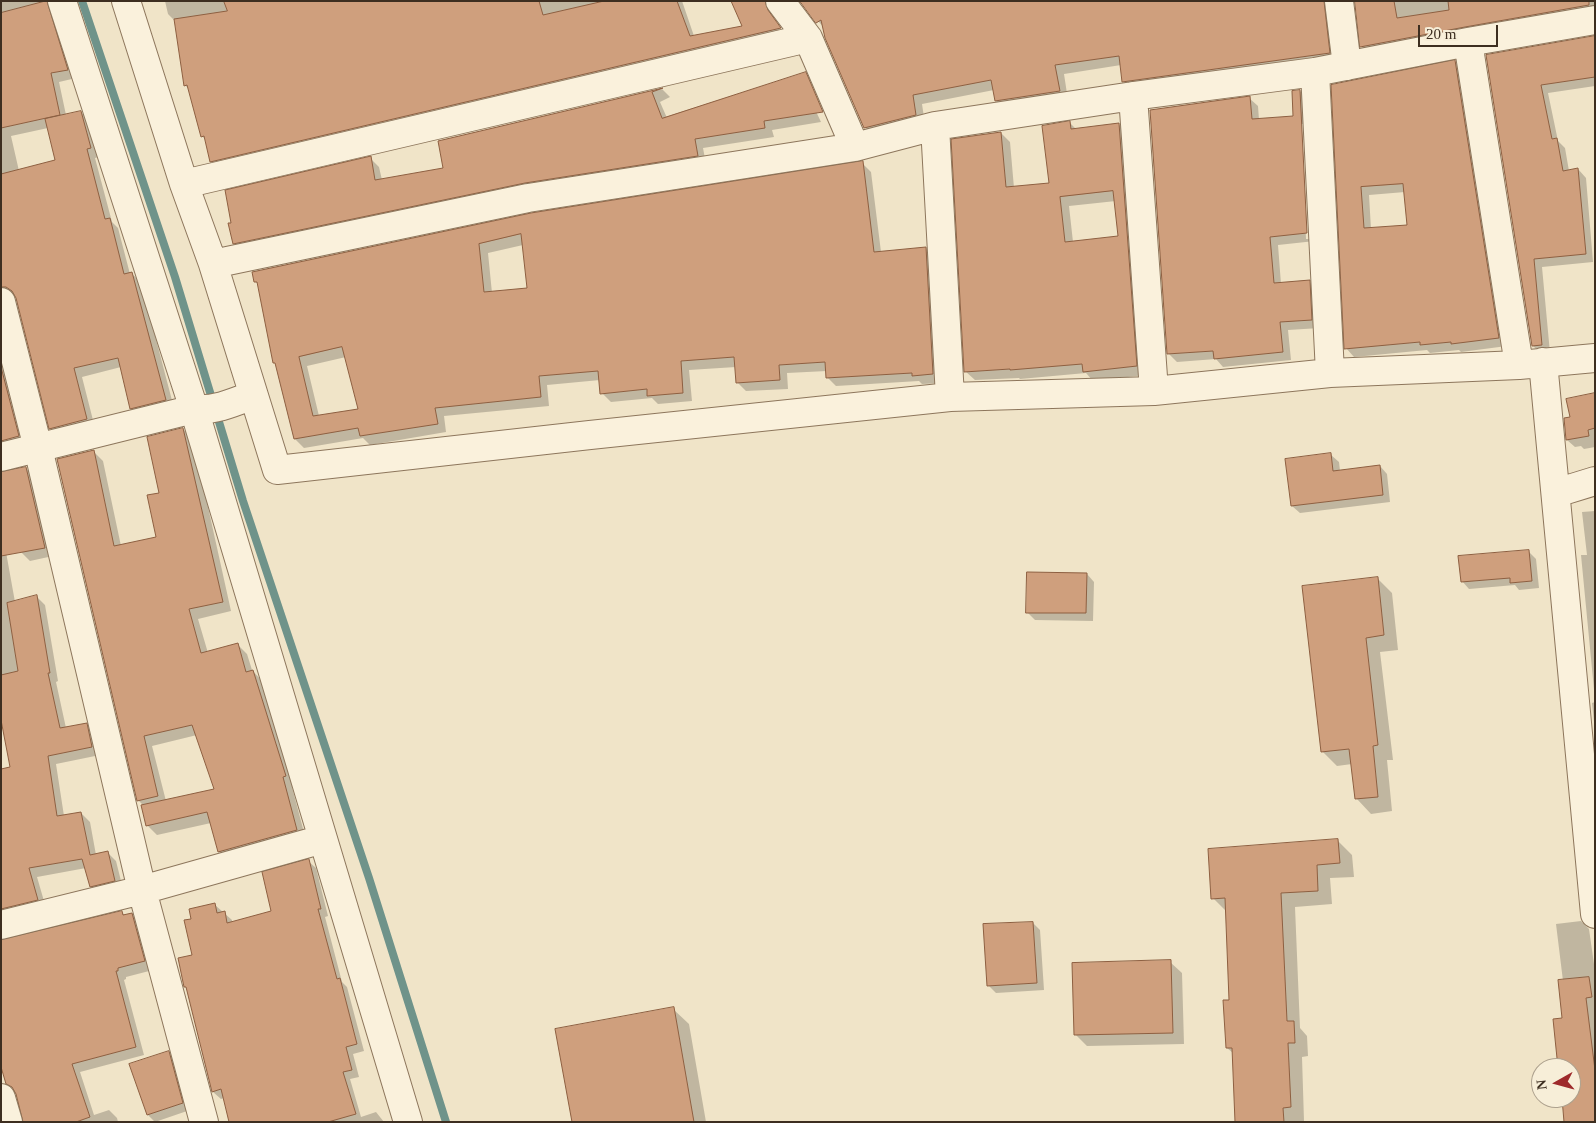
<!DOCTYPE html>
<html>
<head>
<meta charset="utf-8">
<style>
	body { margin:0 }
	#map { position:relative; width:1596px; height:1123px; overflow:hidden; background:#f0e4c8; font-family:Georgia,serif }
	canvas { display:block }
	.frame { position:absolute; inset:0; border:2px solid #3d2e20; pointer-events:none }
	.north { position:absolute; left:1531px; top:1058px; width:50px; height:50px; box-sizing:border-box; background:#f7eed8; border:1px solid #ada18e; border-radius:50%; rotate:263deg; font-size:14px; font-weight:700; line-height:20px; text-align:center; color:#3d2e20 }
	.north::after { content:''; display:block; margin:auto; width:18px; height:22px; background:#9e2a2b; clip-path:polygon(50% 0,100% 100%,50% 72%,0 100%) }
	.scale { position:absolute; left:1418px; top:25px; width:80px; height:22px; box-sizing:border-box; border:2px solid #3d2e20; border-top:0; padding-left:6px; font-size:15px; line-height:18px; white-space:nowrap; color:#3d2e20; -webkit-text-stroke:4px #f7eed8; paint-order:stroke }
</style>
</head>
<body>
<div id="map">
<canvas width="1596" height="1123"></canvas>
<div class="frame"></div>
<div class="north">N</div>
<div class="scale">20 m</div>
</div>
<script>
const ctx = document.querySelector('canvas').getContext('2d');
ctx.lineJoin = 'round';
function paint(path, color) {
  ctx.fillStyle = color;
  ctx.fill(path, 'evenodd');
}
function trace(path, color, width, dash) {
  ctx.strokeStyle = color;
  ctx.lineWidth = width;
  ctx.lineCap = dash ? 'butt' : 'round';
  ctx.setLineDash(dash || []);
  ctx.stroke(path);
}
paint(new Path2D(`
	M1,1h49l26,77 -17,4 7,33 15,-3 9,9 9,36 -4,1 17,64 6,6 12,46h2l9,8 33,126 -34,9 -9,-9 -10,-41 -39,10 13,51 -36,9 -9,-9 -33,-131 -2,-2h-9l-5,3zM48,128l8,33 -37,10 -8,-35z
	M165,1h517l12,35 49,-9 -10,-26h33l17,37 -563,132 -9,-9 -5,-21 -4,-4 -12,-46 -5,-5 -10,-64 -7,-7z
	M801,1h524l8,8 5,53 -205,28 -10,-9 -2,-16 -57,9 4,26 -63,10 -9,-9 -2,-11 -72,14 3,20 -51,13 -9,-10 -40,-98z
	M1356,1h239v13l-225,41 -8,-8z
	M1595,37v49l-47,7 10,48 7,7 4,23 9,-2 8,9 7,84 -51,5 8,86 -8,1 -9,-8 -46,-290z
	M1455,62l8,8 44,276 -46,6 -2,-2 -29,3 -3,-3 -73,7 -8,-9 -13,-262zM1405,192l3,34 -37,3 -2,-34z
	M804,86l17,36 -49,8 2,7 -71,11 3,16 -463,88 -9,-9 136,-85 9,9 3,13 63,-11 -6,-27 223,-53 8,8 -10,5 7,16z
	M1300,91l8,8 7,142 -37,4 3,39 28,-2 9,8 2,38 -32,2 3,30 -68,7 -7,-8 -39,3 -9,-9 81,-255 9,8 1,14 36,-3zM1301,124h2l6,115h-3z
	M1070,123l6,6 43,-4 9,9 17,241 -52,6 -7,-8 -66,6 -1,-1 -44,2 -10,-9 36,-238 9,9 4,46 36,-4zM1116,201l3,36 -46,5 -4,-36z
	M862,163l9,9 10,80 45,-4 9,9 7,126 -20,1 -3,-3 -83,5 -9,-9v-6l-40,2 1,16 -42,2 -9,-9 -1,-15 -47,3 3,31 -34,3 -6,-6 -41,4 -9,-9 -2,-13 -53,5 2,21 -105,10 2,16 -76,13 -7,-7 -59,10 -9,-9 -18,-73 -2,-3 -17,-79 -2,-2zM523,245l6,44 -37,4 -4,-40zM346,357l14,53 -41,6 -12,-50z
	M1,344l26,101 -26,8z
	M1594,395l1,52 -11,2 -3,-3 -6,1 -8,-7 4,-22z
	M183,429l10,10 38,172 -33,8 10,34 30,-8 9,9 5,16 10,11 33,105 -3,1 14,53 -77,21 -10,-9 -8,-29 -54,12 -10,-10 -3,-19 -6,-6 -45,-349 10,10 18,85 36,-8 3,-44zM197,735l19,55 -50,11 -14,-55z
	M1331,455l8,7 1,9 40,-5 7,8 3,28 -90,11 -8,-7z
	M26,468l9,9 18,79 -23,5 -9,-9z
	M1595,511v189l-14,-145h6l-5,-43z
	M1,548l5,4 9,50 21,-6 9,9 13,76 -2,1 10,46 20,-4 9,9 5,22 -44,9 8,52 17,-3 9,9 6,33 11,-3 9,9 7,28 -23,6 -9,-9 -5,-18 -49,9 9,31 -45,13v-151l10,-2 -10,-52z
	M1528,551l8,8 3,29 -20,2 -4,-5 -46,4 -7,-8z
	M1087,574l7,8 -1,39 -58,-1 -8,-8z
	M1377,578l15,15 6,57 -18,2 13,108h-6l5,51 -21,3 -14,-15 -5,-35 -15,2 -15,-15z
	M1595,702v29l-3,-28z
	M1338,841l14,14 2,22 -24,1 2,26 -37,3 5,121 7,8 1,20 -6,1 2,64 -68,1 -3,-69 -6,-5 4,-47 -4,-89 -14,-14z
	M308,861l8,7 12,48 -3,1 17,65 5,5 17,64 -11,3 6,23 -9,2 11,38 15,-5 8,10h-154l-6,-24 -3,1 -8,-7 -33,-133 14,-3 -2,-36 23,-15 17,15v3l40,-12z
	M122,912l3,4 7,-2 8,9 13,47 -27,7v2l-2,1 20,75 -64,17 14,43 15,-5 8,8 1,4h-94l-8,-30 -8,-9z
	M1581,921l8,8 6,42v151l-32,-24h8v-30h-11l4,-49 -1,-38 -7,-57z
	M1033,923l7,7 4,60 -48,3 -8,-8z
	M1170,962l12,11 2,71 -97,2 -12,-12z
	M673,1009l16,15 17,98h-133z
	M168,1052l8,8 14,50 -35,12 -7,-7 -17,-50z`), '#0003');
trace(new Path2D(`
	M82,1l93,276 68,224 126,377 77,244`), '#6f938a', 8);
const building = new Path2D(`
	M47,1l21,69 -17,3 9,42 -59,13v-115z
	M224,1h315l4,14 61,-14h73l13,35 52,-10 -11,-25h34l3,9 13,18 -571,134 -6,-26 -3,1 -14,-52 -3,1 -10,-67 53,-8z
	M800,1h524l6,52 -208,29 -3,-26 -64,9 5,26 -65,10 -4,-21 -78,15 3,20 -52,13 -39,-90 -4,-18 -5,3z
	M1355,1h39l3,17 52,-8 -1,-9h141v4l-124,22 -105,20z
	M1595,36v41l-54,8 11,54 5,-1 6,33 15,-3 8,86 -52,5 8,86 -10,1 -46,-291z
	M1455,60l44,278 -48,6v-2l-31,3v-3l-76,7 -13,-264zM1403,184l4,41 -43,3 -3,-41z
	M806,72l17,40 -59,9 1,7 -70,11 3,17 -173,27 -292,61 -5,-21h3l-6,-33 146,-34 4,24 68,-12 -5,-27 225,-53 -11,4 10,26z
	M1300,90l7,143 -37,4 4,46 36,-3 2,40 -32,2 3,30 -69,7 -1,-8 -46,3 -17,-244 100,-14 2,23 41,-3 -1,-25z
	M81,111l10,37 -4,1 18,70 5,-1 14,56 8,-2 34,128 -36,9 -12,-51 -44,10 13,51 -38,10 -33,-131 -4,-7 -6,-4h-5v-113l54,-14 -10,-41z
	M1070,121l1,8 48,-6 18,243 -54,6 -1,-8 -72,6v-1l-46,3 -13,-233 50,-7 5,55 43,-4 -7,-57zM1113,191l5,45 -53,6 -5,-45z
	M863,161l11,91 52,-5 7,127 -21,2v-3l-86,5 -1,-16 -46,3 1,15 -44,3 -2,-26 -53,4 2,32 -36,3v-7l-47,5 -2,-23 -59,5 2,21 -106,11 3,16 -78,12 -2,-8 -64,11 -19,-76h-2l-16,-81h-3l-2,-10 279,-59zM521,234l6,54 -43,4 -5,-48zM342,347l16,62 -45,7 -14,-59z
	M1,367l18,69 -18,5z
	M1595,393v35l-7,2 1,6 -23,4 -2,-22 6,-1 -4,-18z
	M183,428l40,174 -34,7 12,44 37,-10 8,29 7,-2 33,106 -3,1 14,53 -79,22 -11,-40 -61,14 -5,-21 73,-16 -22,-64 -48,11 14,60 -21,5 -80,-342 37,-9 20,96 42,-9 -9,-42 12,-2 -12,-56z
	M1331,453l2,18 47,-6 3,30 -92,11 -6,-47z
	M26,467l19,81 -44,8v-84z
	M1529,550l3,31 -22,2v-5l-49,4 -3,-26z
	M1027,572l60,1 -1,40h-60z
	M1378,577l6,58 -18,3 12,107 -5,1 5,51 -23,2 -6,-50 -28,3 -19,-166z
	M37,595l13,78h-2l12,55 27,-5 5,24 -44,9 9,60 24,-4 9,43 18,-4 7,30 -25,6 -8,-28 -53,9 9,32 -37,9v-140l9,-2 -9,-47v-45l17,-4 -11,-68z
	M1338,839l2,24 -23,2 1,26 -37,2 6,128h7l1,22h-7l3,64 -8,1 1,14h-49l-3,-74h-6l-3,-48h6l-4,-102 -14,1 -3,-50z
	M309,859l12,50h-3l19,70 3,-1 17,66 -11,3 6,23 -9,2 13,42 -28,8h-99l-8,-33 -9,3 -26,-105h-2l-6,-29 14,-3 -8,-35 7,-1 -2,-10 26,-6 2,10 8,-2 2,12 44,-12 -9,-39z
	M122,911l1,4 9,-2 13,48 -27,7v3h-2l20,76 -64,17 18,53 -14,5h-53l-7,-28 -4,-7 -6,-3 -5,-17v-127z
	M1033,922l4,61 -50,3 -4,-62z
	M1171,960l2,73 -99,2 -2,-72z
	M1589,977l3,20 -6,1 9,72v52h-31l-2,-24h9v-30h-13l-5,-49 9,-1 -4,-38z
	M674,1007l20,115h-122l-17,-93z
	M169,1051l14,52 -36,12 -18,-51z`);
paint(building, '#cf9f7d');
trace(building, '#8d5f41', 1);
const minor = new Path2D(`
	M62,1l132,408 214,713
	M126,1l58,183 29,80 64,206 313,-35 360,-38 204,-6 176,-18 189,-8 76,-7
	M780,1l28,37 47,109
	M1339,1l8,65
	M1468,42l51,323
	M1315,72l15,301
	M1133,96l21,295
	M935,126l15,271
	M184,184l624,-146
	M213,264l315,-66 327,-51 80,-21 198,-30 182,-24 153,-30 127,-22
	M1,302l37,146 104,442 62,232
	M1543,362l52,552
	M1,457l193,-48c21,2 41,-7 59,-14
	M1556,493l39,-12
	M1,925l141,-35 181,-51
	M1,1098l7,24`);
trace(minor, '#8d765c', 30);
trace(minor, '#faf1dc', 28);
</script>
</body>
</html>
